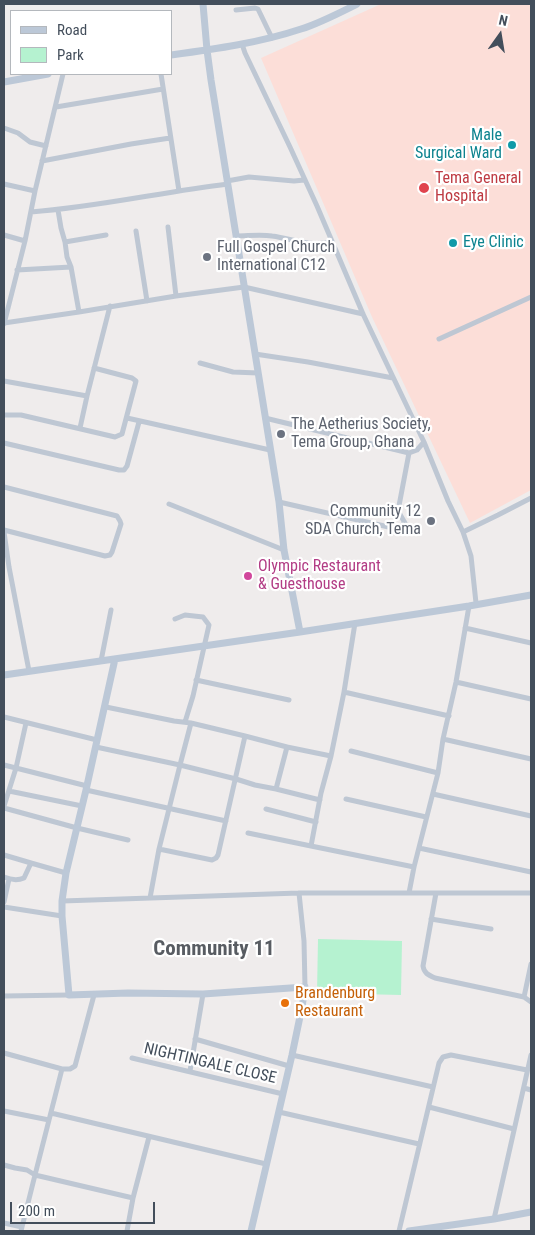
<!DOCTYPE html>
<html>
<head>
<meta charset="utf-8">
<style>
	body { margin:0 }
	#map { position:relative; width:535px; height:1235px; overflow:hidden; background:#efecec; font-family:"Roboto Condensed",sans-serif }
	canvas { display:block }
	.frame { position:absolute; inset:0; border:5px solid #434e5b; pointer-events:none }
	.legend { position:absolute; left:10px; top:10px; width:162px; height:65px; box-sizing:border-box; background:#fff; border:1px solid #b4b8bd; margin:0; padding:6px 9px; list-style:none; font-size:15px; color:#434e5b }
	.legend li { display:flex; align-items:center; gap:10px; height:25px }
	.legend b { width:25px; border:1px solid #b4b8bd }
	.north { position:absolute; left:475px; top:10px; width:50px; height:50px; -webkit-text-stroke:4px #fff; paint-order:stroke; rotate:13deg; font-size:14px; font-weight:700; line-height:20px; text-align:center; color:#434e5b }
	.north::after { content:''; display:block; margin:auto; width:18px; height:22px; background:#434e5b; clip-path:polygon(50% 0,100% 100%,50% 72%,0 100%) }
	.scale { position:absolute; left:10px; top:1202px; width:145px; height:22px; box-sizing:border-box; border:2px solid #434e5b; border-top:0; padding-left:6px; font-size:15px; line-height:18px; white-space:nowrap; color:#434e5b; -webkit-text-stroke:4px #fff; paint-order:stroke }
</style>
</head>
<body>
<div id="map">
<canvas width="535" height="1235"></canvas>
<div class="frame"></div>
<ul class="legend">
<li><b style="height:6px;background:#bcc8d7"></b>Road</li>
<li><b style="height:14px;background:#b5f2d0"></b>Park</li>
</ul>
<div class="north">N</div>
<div class="scale">200 m</div>
</div>
<script>
const ctx = document.querySelector('canvas').getContext('2d');
ctx.lineJoin = 'round';
function paint(path, color) {
  ctx.fillStyle = color;
  ctx.fill(path, 'evenodd');
}
function trace(path, color, width, dash) {
  ctx.strokeStyle = color;
  ctx.lineWidth = width;
  ctx.lineCap = dash ? 'butt' : 'round';
  ctx.setLineDash(dash || []);
  ctx.stroke(path);
}
function label(font, color, halo, rows, align = 'center') {
  ctx.font = font + ' "Roboto Condensed",sans-serif';
  ctx.lineWidth = 4.5;
  ctx.setLineDash([]);
  ctx.textBaseline = 'middle';
  ctx.strokeStyle = halo;
  ctx.fillStyle = color;
  for (const [text, x, y, turn = 0] of rows) {
    ctx.save();
    ctx.translate(x, y);
    ctx.rotate((+turn || 0) * Math.PI / 180);
    ctx.textAlign = isNaN(turn) ? turn : align;
    if (halo) ctx.strokeText(text, 0, 0);
    ctx.fillText(text, 0, 0);
    ctx.restore();
  }
}
paint(new Path2D(`
	M381,4h150v486l-61,33 -98,-206 -111,-259z`), '#fcded8');
paint(new Path2D(`
	M318,939l84,2 -1,54 -84,-2z`), '#b5f2d0');
trace(new Path2D(`
	M236,10l19,-2 3,1 14,29
	M242,44l3,9 45,94 27,59 46,108 61,128 24,59 15,31 8,24 5,47
	M161,74l18,117
	M56,107l107,-18
	M4,128l14,5 12,9 16,4
	M42,161l89,-17 39,-6
	M227,181l22,-4 45,4 10,-1
	M4,184l31,7
	M58,210l3,18 4,14 2,15 4,10 8,45
	M31,212c66,-5 131,-20 197,-28
	M168,227l8,69
	M136,231l11,70
	M4,235l21,6
	M236,236c12,0 24,-2 36,0 22,3 37,11 59,6
	M65,242l41,-7
	M17,270l54,-3
	M4,323l75,-11 97,-16 68,-9 119,27
	M4,324l21,-83 10,-50 28,-117
	M439,339l92,-42
	M255,354l53,8 85,16
	M200,363l33,9 25,1
	M4,381l83,15
	M4,415h17l94,22 7,-3 14,-53 -4,-3 -38,-10
	M127,418l143,32
	M265,418l144,35 8,-3 7,-8
	M80,428l7,-32 23,-90
	M4,443l115,27h5l3,-4 12,-44
	M4,487l113,29 3,5 1,3 -9,28 -2,3 -5,1 -101,-26
	M279,502l114,26h6l6,-5 -7,-12 11,-58
	M169,504l115,46
	M4,532l5,35 20,104
	M463,532l35,-17 33,-17
	M175,619l10,-4 18,2 6,8 -16,71 -8,26
	M355,623l-11,69 105,24
	M465,628l66,15
	M101,661l10,-51
	M196,680l93,20
	M456,682l75,17
	M344,692l-13,64 -10,37 -10,53 103,21
	M106,707l68,14 17,2 54,13 42,11 44,9
	M4,717l93,23
	M191,723l-11,42 56,14 19,6 21,4 44,11
	M443,739l88,20
	M96,747l84,18 -21,84 -9,49
	M351,751l87,22
	M4,765l83,21
	M276,789l11,-42
	M86,790l140,31
	M9,791l73,15
	M433,794l98,22
	M346,799l80,18
	M4,806l12,-38 10,-45
	M4,808l73,20 51,12
	M266,809l50,13
	M248,833l63,13
	M419,848l112,24
	M159,849l53,11 4,-2 2,-3 27,-119
	M4,855l27,8
	M4,877c7,3 13,4 20,1l7,-15 35,10
	M299,893l5,48 1,46
	M409,893l5,-26 24,-94 5,-34 13,-57 13,-76
	M436,893l-13,73c1,7 5,9 12,12l89,19 7,5
	M62,901l237,-8h232
	M4,902l5,-23
	M4,907l58,9
	M431,919l60,10
	M4,996l65,-1
	M524,997l7,-33
	M195,1039l94,27
	M4,1053l58,16
	M292,1055l141,32
	M132,1058l151,36
	M190,1071l13,-77
	M524,1088l7,2
	M429,1107l85,22
	M4,1111l45,9
	M279,1112l140,32
	M51,1113l215,51
	M4,1165l11,3 12,2 8,5 98,23 -6,33
	M133,1198l16,-61
	M494,1219l37,-164
	M4,1223l18,4
	M21,1231l14,-56 27,-106h8l5,-3 19,-71
	M399,1231l40,-168 4,-6 8,-2 76,15`), '#bec7d3', 5);
trace(new Path2D(`
	M203,4l4,46 4,30 68,422 5,48 16,82
	M171,55c44,-6 88,-12 130,-26 19,-6 38,-16 56,-25
	M4,82l44,-8
	M115,659l-29,131 -20,83 -4,28v15l7,79 59,-2 75,1 102,-7 -3,20 -10,48 -41,176
	M4,675l296,-43 169,-26 62,-11
	M409,1231l85,-12 37,-7`), '#bcc8d7', 7);
for (const [x, y, r, color] of [
	[512,145,5,"#0f9aa8"],
	[424,188,6,"#e0444e"],
	[453,243,5,"#0f9aa8"],
	[207,257,5,"#6b7280"],
	[281,434,5,"#6b7280"],
	[431,521,5,"#6b7280"],
	[248,576,5,"#d1479c"],
	[285,1003,5,"#e8710a"]
]) {
  const dot = new Path2D();
  dot.arc(x, y, r, 0, 2 * Math.PI);
  ctx.fillStyle = color;
  ctx.fill(dot);
  trace(dot, '#fff', 2);
}
label('16px', '#0d838f', '#fff', [
	["Male",502,136],
	["Surgical Ward",502,154],
	["Eye Clinic",463,243,"left"]
], 'right');
label('16px', '#be3a42', '#fff', [
	["Tema General",435,179],
	["Hospital",435,197]
], 'left');
label('16px', '#5b616d', '#fff', [
	["Full Gospel Church",217,248],
	["International C12",217,266],
	["The Aetherius Society,",291,425],
	["Tema Group, Ghana",291,443],
	["Community 12",421,512,"right"],
	["SDA Church, Tema",421,530,"right"]
], 'left');
label('16px', '#b23c85', '#fff', [
	["Olympic Restaurant",258,567],
	["& Guesthouse",258,585]
], 'left');
label('16px', '#c56008', '#fff', [
	["Brandenburg",295,994],
	["Restaurant",295,1012]
], 'left');
label('16px', '#434e5b', '#fff', [
	["NIGHTINGALE CLOSE",210,1064,13]
]);
label('bold 21px', '#585c62', '#fff', [
	["Community 11",214,950]
]);
</script>
</body>
</html>
